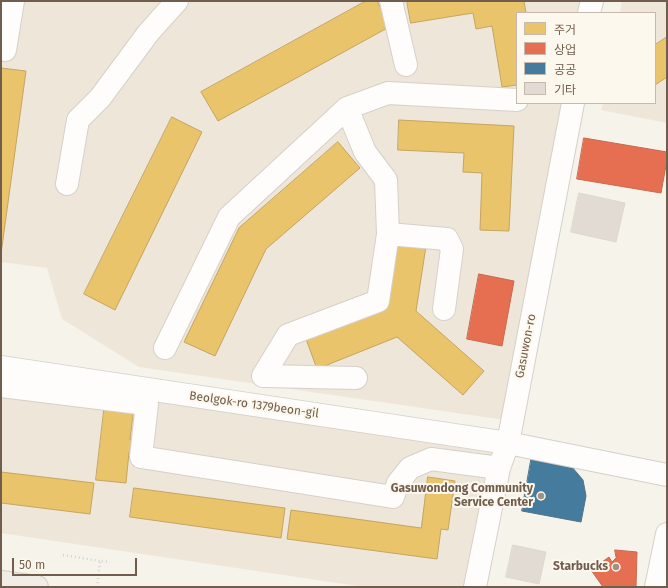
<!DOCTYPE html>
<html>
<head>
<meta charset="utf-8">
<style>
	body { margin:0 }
	#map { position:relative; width:668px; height:588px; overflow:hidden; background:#f6f3eb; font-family:"Fira Sans","Noto Sans KR",sans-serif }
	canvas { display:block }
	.frame { position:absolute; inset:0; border:2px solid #715d4e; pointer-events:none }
	.legend { position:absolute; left:516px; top:12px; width:140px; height:92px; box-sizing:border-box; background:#fdf8ed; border:1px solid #c5baad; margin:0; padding:5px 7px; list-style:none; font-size:12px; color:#715d4e }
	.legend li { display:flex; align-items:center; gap:8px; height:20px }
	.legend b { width:20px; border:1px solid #c5baad }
	.scale { position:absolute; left:12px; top:558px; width:125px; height:18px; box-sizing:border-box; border:2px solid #715d4e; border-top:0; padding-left:5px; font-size:12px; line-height:14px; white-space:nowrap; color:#715d4e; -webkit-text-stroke:3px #fdf8ed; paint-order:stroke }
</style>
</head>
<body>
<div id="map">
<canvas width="668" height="588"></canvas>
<div class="frame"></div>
<ul class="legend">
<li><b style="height:11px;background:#e9c46a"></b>주거</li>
<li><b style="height:11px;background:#e76f51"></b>상업</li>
<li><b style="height:11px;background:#457b9d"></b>공공</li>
<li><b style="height:11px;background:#e2dbd3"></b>기타</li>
</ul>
<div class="scale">50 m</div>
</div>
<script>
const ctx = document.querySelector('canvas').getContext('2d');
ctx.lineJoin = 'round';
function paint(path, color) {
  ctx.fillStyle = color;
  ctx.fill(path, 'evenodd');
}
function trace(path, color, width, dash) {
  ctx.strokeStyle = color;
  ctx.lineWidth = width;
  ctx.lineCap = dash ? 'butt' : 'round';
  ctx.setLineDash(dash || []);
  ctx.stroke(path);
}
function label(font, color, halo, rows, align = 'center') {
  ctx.font = font + ' "Fira Sans",sans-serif';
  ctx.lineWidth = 4;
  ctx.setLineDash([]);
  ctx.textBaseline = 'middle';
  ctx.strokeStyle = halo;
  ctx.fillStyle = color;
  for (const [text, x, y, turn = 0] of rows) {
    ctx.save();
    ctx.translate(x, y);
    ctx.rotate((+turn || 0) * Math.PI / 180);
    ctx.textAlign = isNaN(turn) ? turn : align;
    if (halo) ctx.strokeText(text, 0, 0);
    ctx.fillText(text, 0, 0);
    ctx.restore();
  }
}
paint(new Path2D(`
	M1,1h580l-2,12h-62v90h45l-57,317 -366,-53 -77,-48 -15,-51 -46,-6z
	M622,1h45v122l-66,-13 2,-7h52v-90h-35z
	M1,378l497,73 -19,136h-115l-363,-54z`), '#eee6d9');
const homes = new Path2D(`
	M366,1h11l14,25 -173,95 -17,-29z
	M407,1h117l2,12h-9v72l-15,2 -10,-61 -16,3 -3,-16 -62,10z
	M667,37v40l-12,8v-40z
	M1,68l25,3 -25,183z
	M172,117l30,15 -87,178 -31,-16z
	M399,120l115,6 -5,105 -29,-1 2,-57 -19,-1 1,-19 -66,-3z
	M338,142l22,26 -94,81 -51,107 -31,-14 55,-114z
	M398,241l28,5 -10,65 68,60 -21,24 -66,-58 -80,32 -11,-30 81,-32z
	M105,402l29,4 -4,34 8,1 -1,12 -8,-1 -3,31 -30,-3z
	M1,472l93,11 -4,31 -89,-11z
	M428,477l27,4 -7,49 -7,-1 -4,30 -150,-20 4,-29 130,18z
	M134,488l151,20 -4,30 -151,-21z`);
paint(homes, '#e9c46a');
trace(homes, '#c5a562', 1);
const shops = new Path2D(`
	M584,138l83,14v8l-6,33 -84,-14z
	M479,274l35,7 -12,65 -35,-7z
	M615,550l22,2 -1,35h-33l-12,-17 18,-13 3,5 4,-4z`);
paint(shops, '#e76f51');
trace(shops, '#c46a50', 1);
const public = new Path2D(`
	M532,455l25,5 15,7 11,13 3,16 -5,26 -59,-11z`);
paint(public, '#457b9d');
trace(public, '#527285', 1);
const building = new Path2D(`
	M579,193l46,10 -9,39 -45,-10z
	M513,545l33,7 -7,32 -33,-7z`);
paint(building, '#e2dbd3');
trace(building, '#ded7ce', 1);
const minor = new Path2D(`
	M391,1l15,64
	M589,13l3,-12
	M5,50l8,-49
	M347,108l18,44 21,28 2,54 -10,67 -90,34 -25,41 93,2
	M67,184l11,-64 22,-22 49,-66 28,-31
	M388,234l59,5 5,10 -8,60
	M165,348l64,-131 118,-109 41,-15 129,7
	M1,367l507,76 159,32
	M1,386l146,18 -6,53 252,40 5,-14 12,-15 21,-9 68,9
	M475,587l24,-119 9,-25 65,-340
	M656,587l11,-53`);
const major = new Path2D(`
	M1,582l36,5`);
trace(minor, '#d5d0c9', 24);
trace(major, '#d4cec7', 24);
trace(new Path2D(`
	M63,555l37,6
	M97,587l3,-26 10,1`), '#d7d1cb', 2.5, [1, 3]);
trace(minor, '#fefdfc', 22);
trace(major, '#f0ede6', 22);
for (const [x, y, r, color] of [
	[541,496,4,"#a09285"],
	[616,567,4,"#a09285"]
]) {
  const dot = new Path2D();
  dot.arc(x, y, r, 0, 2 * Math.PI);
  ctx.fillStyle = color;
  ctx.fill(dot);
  trace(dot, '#fdf8ed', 1.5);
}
label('12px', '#715d4e', '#fdf8ed', [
	["Gasuwon-ro",526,346,-79],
	["Beolgok-ro 1379beon-gil",254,405,8]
]);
label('bold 12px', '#715d4e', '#fdf8ed', [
	["Gasuwondong Community",533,489],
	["Service Center",533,503],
	["Starbucks",608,567]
], 'right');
</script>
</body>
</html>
